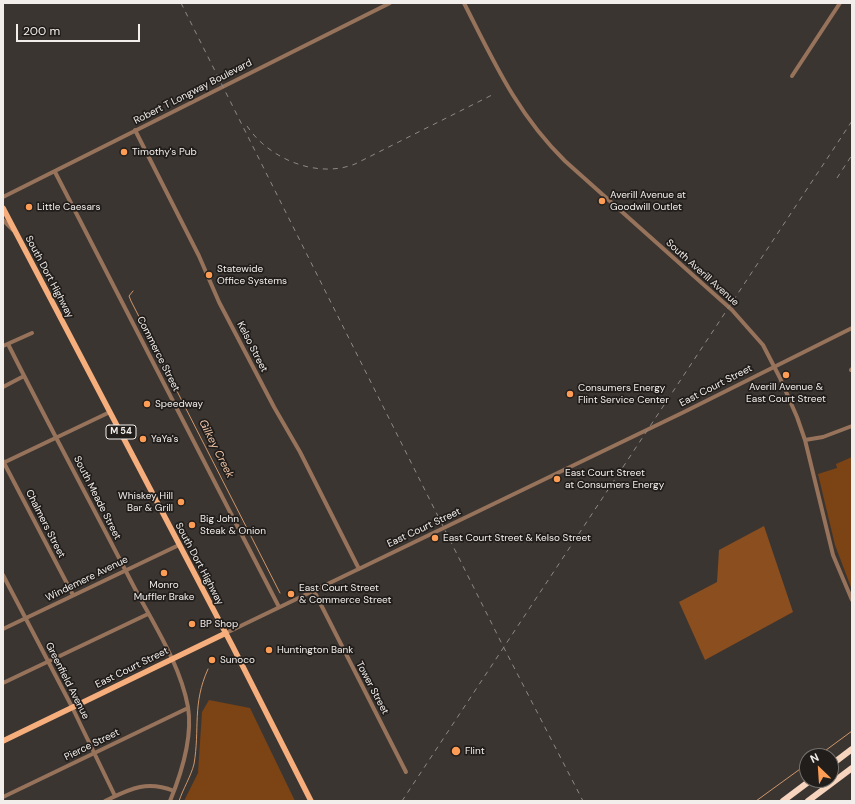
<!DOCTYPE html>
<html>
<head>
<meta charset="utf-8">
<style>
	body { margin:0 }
	#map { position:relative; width:855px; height:804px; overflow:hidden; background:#3b3531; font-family:"DM Sans",sans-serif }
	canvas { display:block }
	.frame { position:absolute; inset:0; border:4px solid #f2eeeb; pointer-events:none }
	.north { position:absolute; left:799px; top:748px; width:40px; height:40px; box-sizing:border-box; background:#201d1b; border:1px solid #74716e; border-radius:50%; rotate:335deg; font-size:11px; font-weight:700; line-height:16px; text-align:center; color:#f2eeeb }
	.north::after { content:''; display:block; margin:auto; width:14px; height:18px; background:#fd9d55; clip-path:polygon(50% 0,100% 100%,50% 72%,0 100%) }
	.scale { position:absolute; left:16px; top:24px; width:124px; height:18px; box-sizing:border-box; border:2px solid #f2eeeb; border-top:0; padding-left:5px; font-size:12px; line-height:14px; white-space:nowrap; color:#f2eeeb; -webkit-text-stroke:3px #201d1b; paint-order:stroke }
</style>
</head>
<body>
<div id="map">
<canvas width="855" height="804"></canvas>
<div class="frame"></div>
<div class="north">N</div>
<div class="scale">200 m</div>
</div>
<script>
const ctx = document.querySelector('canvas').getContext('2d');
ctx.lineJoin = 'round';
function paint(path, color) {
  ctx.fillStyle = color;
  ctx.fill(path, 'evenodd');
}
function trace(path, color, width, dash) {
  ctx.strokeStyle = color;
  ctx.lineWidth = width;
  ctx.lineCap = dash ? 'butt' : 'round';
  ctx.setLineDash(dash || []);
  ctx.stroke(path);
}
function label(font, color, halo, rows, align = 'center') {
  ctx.font = font + ' "DM Sans",sans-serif';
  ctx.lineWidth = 3.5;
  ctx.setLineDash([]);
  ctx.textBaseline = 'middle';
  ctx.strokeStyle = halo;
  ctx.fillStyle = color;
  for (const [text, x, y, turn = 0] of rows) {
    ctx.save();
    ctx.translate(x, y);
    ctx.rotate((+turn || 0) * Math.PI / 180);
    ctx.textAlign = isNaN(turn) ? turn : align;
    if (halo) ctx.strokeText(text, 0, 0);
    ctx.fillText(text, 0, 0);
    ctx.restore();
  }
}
paint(new Path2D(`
	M852,457v133l-17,-45 -17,-71 19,-6 -1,-4z
	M209,700l41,8 45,93h-111l14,-28 4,-61z`), '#7c4314');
paint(new Path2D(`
	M764,526l29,86 -88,48 -26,-58 38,-20 2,-32z`), '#8a4e1f');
trace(new Path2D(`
	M133,291l-4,5 2,5 149,292
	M818,756l34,-25
	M179,801c4,-12 12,-25 15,-37 6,-35 -2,-60 14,-95
	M756,801l51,-37`), '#cf966a', 1);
trace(new Path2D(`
	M464,3c30,59 53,111 101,158l167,149 31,35 17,33 17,39 8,23 28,115 19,45
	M792,76l48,-73
	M135,130l64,126 20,46 55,105 26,45 59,117
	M55,172l224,435
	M3,197l387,-194
	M3,220l10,10
	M8,344c40,80 83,159 124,239 20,39 48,80 56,124 5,31 -6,65 -18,94
	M3,346l29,-13
	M851,370l1,-1
	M3,387l21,-11
	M805,440l18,-3 29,-11
	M3,461l70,134
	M3,463l107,-51
	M3,575l69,132 43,89
	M314,591l92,181
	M3,629l176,-84
	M226,633l458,-221 168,-84
	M3,683l145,-69
	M3,797l185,-89
	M105,801c25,-12 41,-21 69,-10`), '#97735b', 4);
trace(new Path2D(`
	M3,208l230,439 78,154
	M3,741l223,-108`), '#f6ae7c', 5.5);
trace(new Path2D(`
	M831,765l21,-16
	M783,801l28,-21
	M808,801l44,-33`), '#f7d4bd', 6);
trace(new Path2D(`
	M181,3l323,645 79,153
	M247,126c22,33 70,53 108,38l137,-69
	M837,178l15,-23
	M402,801l450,-680`), '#8e8986', 1, [5, 5]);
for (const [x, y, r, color] of [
	[124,152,4,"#fd9d55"],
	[602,201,4,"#fd9d55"],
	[29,207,4,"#fd9d55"],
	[209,275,4,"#fd9d55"],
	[786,375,4,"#fd9d55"],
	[570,394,4,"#fd9d55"],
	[147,404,4,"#fd9d55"],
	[143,439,4,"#fd9d55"],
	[557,479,4,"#fd9d55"],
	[181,502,4,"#fd9d55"],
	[192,525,4,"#fd9d55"],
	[435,538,4,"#fd9d55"],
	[164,573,4,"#fd9d55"],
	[291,594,4,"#fd9d55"],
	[192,624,4,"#fd9d55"],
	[269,650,4,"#fd9d55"],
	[212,660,4,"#fd9d55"],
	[456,751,5,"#fd9d55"]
]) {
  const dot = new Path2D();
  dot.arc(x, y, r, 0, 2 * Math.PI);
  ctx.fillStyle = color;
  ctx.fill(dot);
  trace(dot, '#201d1b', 1.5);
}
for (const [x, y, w] of [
	[121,432,30]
]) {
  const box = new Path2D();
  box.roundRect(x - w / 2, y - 7, w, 14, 3);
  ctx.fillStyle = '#201d1b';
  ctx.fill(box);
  trace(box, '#f2eeeb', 1);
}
label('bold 9px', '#f2eeeb', null, [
	["M 54",121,432]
]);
label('10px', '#f2eeeb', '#201d1b', [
	["Robert T Longway Boulevard",193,92,-27],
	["South Averill Avenue",702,273,42],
	["South Dort Highway",49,277,62],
	["Kelso Street",252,347,63],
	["Commerce Street",158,354,63],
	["East Court Street",716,386,-27],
	["South Meade Street",97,498,63],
	["Chalmers Street",45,524,63],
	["East Court Street",424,528,-25],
	["South Dort Highway",199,564,62],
	["Windemere Avenue",87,579,-26],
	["East Court Street",132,668,-26],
	["Greenfield Avenue",67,681,63],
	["Tower Street",372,688,62],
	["Pierce Street",92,745,-26]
]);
label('10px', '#f2eeeb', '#201d1b', [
	["Timothy's Pub",132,152],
	["Averill Avenue at",610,195],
	["Goodwill Outlet",610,207],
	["Little Caesars",37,207],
	["Statewide",217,269],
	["Office Systems",217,281],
	["Averill Avenue &",786,387,"center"],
	["East Court Street",786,399,"center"],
	["Consumers Energy",578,388],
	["Flint Service Center",578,400],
	["Speedway",155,404],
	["YaYa's",151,439],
	["East Court Street",565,473],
	["at Consumers Energy",565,485],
	["Whiskey Hill",173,496,"right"],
	["Bar & Grill",173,508,"right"],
	["Big John",200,519],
	["Steak & Onion",200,531],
	["East Court Street & Kelso Street",443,538],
	["Monro",164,585,"center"],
	["Muffler Brake",164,597,"center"],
	["East Court Street",299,588],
	["& Commerce Street",299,600],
	["BP Shop",200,624],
	["Huntington Bank",277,650],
	["Sunoco",220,660],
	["Flint",465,751]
], 'left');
label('italic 11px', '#f4c9ac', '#201d1b', [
	["Gilkey Creek",216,449,63]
]);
</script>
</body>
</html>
